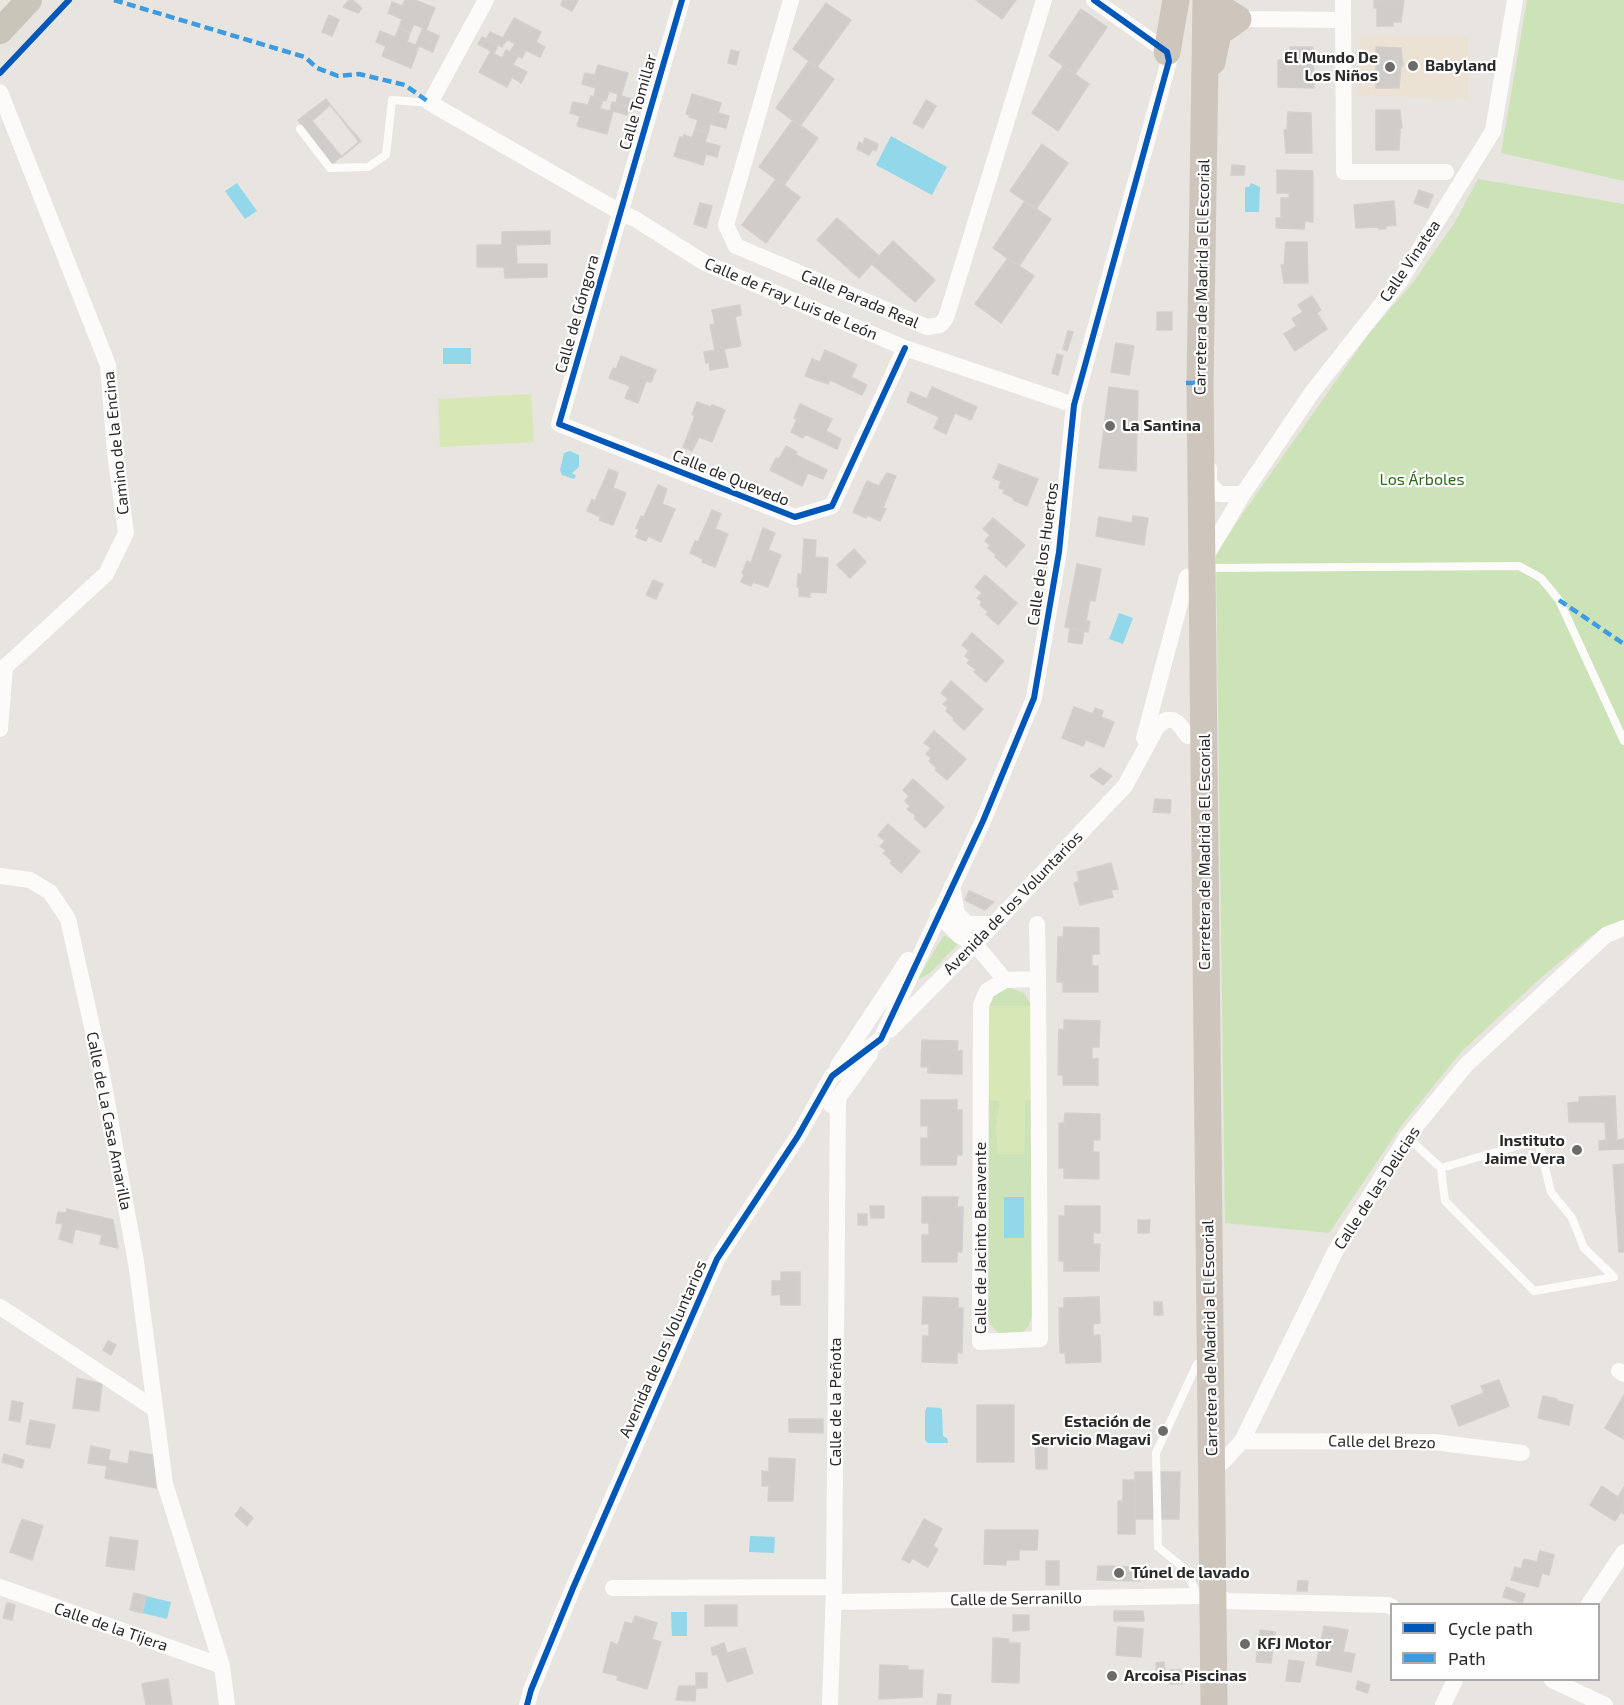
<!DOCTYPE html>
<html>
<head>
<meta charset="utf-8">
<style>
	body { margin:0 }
	#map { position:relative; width:1624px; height:1705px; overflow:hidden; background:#e8e4e0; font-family:"Exo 2",sans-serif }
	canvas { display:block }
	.legend { position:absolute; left:1390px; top:1603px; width:210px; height:78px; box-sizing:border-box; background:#fff; border:2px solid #aaa; margin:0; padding:8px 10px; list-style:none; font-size:18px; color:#2a2a2a }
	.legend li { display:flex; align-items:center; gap:12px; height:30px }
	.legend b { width:30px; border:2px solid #aaa }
</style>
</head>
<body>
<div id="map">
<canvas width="1624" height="1705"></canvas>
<ul class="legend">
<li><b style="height:8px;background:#0057b8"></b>Cycle path</li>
<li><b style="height:8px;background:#3d9ce1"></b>Path</li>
</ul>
</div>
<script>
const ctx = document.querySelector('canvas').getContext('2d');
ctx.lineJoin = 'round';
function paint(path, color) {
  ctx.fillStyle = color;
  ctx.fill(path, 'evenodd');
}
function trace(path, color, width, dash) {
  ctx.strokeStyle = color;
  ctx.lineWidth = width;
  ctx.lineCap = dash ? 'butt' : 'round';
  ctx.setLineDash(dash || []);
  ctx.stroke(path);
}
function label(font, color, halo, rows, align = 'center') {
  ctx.font = font + ' "Exo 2",sans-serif';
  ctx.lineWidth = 4.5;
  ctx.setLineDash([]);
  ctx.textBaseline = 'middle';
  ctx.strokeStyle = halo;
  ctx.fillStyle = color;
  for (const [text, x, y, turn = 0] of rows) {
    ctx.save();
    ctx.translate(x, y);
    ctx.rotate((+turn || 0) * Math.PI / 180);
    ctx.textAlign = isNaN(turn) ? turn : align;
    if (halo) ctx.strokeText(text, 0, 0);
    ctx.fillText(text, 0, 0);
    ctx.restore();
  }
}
paint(new Path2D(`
	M1359,35l109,1v63l-110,-4z`), '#ebe2d4');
paint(new Path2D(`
	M1527,0h97v181l-123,-28z
	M1478,179l146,25v719l-33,13 -55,46 -75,70 -60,74 -72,107 -104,-10 -9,-669 32,-48 120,-171 46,-54 41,-59z
	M944,935l14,9 -28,29 -13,7z
	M1010,988l14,5 8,13h-44c3,-10 11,-17 22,-18z
	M988,1100h12l-4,29 3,25h25l1,-54h7v215c-4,21 -14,19 -32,20l-10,-11 -2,-7z`), '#cce3b8');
paint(new Path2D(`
	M531,394l3,48 -94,5 -2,-48z
	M988,1006h44v94l-7,1 -1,53h-25l-3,-25 4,-28 -12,-1z`), '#d8e7b6');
paint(new Path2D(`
	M891,136l56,31 -15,28 -56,-30z
	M237,183l20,28 -12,8 -20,-28z
	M1251,183l9,4 -1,25h-14v-25h4z
	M443,348h28v16h-28z
	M570,451l9,4v12l-7,6 4,3 -2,3 -12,-4 -2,-5 4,-17z
	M1119,613l14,5 -10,26 -14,-5z
	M1004,1197h20v41h-20z
	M927,1407l13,1 2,2 1,26 4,2 1,5h-20l-3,-3v-29z
	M750,1536l25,1 -1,16 -25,-1z
	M146,1596l25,6 -4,17 -25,-6z
	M671,1612h16v24h-15z`), '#93d8ea');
const building = new Path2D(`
	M349,0h3l10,8 -4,5 -15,-6z
	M405,0h10l20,8 -9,22 13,6 -3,7 -17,-6 4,-9 -9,-4 -4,9 -11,-5 3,-9 -14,-6 4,-11 10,4z
	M563,0h15l-6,11 -11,-6z
	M976,0h40l-14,19z
	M1374,0h30l-3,22h-8v4h-16v-18h-3z
	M826,3l25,17 -34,47 -24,-18z
	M1081,9l26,18 -32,47 -26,-18z
	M329,15l10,5 -7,16 -10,-4z
	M514,18l27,14 -5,10 9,5 -5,10 -14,-7 -4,8 -12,-6 5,-8 -8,-5 -5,8 -16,-8 4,-7 13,6z
	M399,28l11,5 -3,9 9,3 3,-8 17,6 -3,9 -14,-6 -8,22 -29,-12 4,-10 -10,-4 4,-11 15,6z
	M482,37l16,8 -4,9 8,4 4,-8 12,6 -5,9 14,7 -6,11 -9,-6 -5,10 -28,-15 12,-21 -13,-7z
	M1290,47h23l1,41 -36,-1v-27h12z
	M1376,47l25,1 2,18h-2l-2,22h-23z
	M731,50l8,2 -3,13 -8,-2z
	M809,61l25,18 -34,47 -24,-18z
	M598,65l30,8 -7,23 14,4 -2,8 -17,-5 2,-9 -9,-3 -3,10 -12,-4 2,-9 -14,-4 3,-11 10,2z
	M1063,66l26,18 -31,47 -26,-18z
	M692,94l29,9 -3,10 11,3 -3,12 -16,-4 -2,9 -13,-4 3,-9 -9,-3 1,-2 -4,-1z
	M591,96l12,4 -3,9 10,2 2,-9 17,5 -2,8 -14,-4 -6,23 -30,-8 3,-10 -10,-3 3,-11 15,3z
	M326,99l33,43 -27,22 -34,-44z
	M926,100l10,6 -13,22 -10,-5z
	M330,105l31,36 -19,16 -30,-36z
	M1376,110h24l2,18h-2l-1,22h-23z
	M1288,112l23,1 1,40h-26l-2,-23h3z
	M793,120l25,18 -34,47 -25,-18z
	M695,129l13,4 -3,9 15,4 -3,11 -11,-3 -3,11 -29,-9 6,-19 3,1 1,-3 8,3z
	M865,138l13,6 -2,7 -3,-2 -4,6 -12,-6 2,-7 4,2z
	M1042,144l26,19 -32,46 -26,-18z
	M1232,165l13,1 -1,9h-13z
	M1277,170l36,1v51l-8,-1 -1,8 -28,-1v-10h5v-20h8v-5h-12z
	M776,179l24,18 -34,46 -24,-18z
	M1419,190l14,5 -5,13 -14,-5z
	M1025,201l26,18 -32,47 -26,-18z
	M1394,201l2,24 -10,1v3h-7l-1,-2 -22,1 -2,-23z
	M700,203l12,3 -6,22 -12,-4z
	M837,218l42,38 -20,22 -42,-38z
	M550,231v13l-34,1 1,19h30v13l-42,1 -1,-11h-27v-22h25v-13z
	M893,241l42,39 -20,22 -43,-38z
	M1286,242h21l1,41h-24l-3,-18h3z
	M1008,258l26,18 -33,47 -26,-19z
	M1312,296l9,14 -4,3 10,16 -32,22 -11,-17 13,-8 -5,-7 11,-7 -5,-7z
	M740,305l1,10 -6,2 6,29 -17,3 4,18 -18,3 -1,-8 -3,1 -2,-11 11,-2 -5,-25 5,-1 -3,-14z
	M1157,312h15v18h-15z
	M1068,331l5,1 -6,19 -4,-2z
	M1116,343l18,3 -5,29 -18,-3z
	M825,350l32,15 -6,12 16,8 -5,10 -32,-15 -2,4 -23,-8 7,-17 8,3z
	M1057,354l6,2 -5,19 -6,-2z
	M621,356l35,14 -5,12 -5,-1 -8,22 -13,-5 5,-12 -21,-8 4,-10 3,1z
	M932,387l45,20 -6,13 -16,-7 -9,21 -12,-6 5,-11 -32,-15 4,-10 16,7z
	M1109,387l29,4 -2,80 -37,-3z
	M697,402l14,5 1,-2 13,5 -13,32 -13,-5 -7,14 -9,-4 12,-31 -3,-2z
	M800,404l32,15 -6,12 15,8 -4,10 -32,-15 -2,4 -12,-6 6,-13 -3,-1z
	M786,446l11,6 -1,3 31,15 -4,9 -15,-6 -6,13 -32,-16 6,-12 3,1z
	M999,464l39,15 -11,27 -14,-6 1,-2 -11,-5 2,-3 -6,-2 2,-7 -8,-3z
	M609,469l9,4 -5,15 13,5 -13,32 -14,-5 2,-3 -14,-6 5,-12 3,2z
	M887,473l9,3 -13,32 3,1 -6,12 -13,-6 -1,3 -13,-6 14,-31 12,5z
	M658,485l9,4 -5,15 13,5 -14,33 -13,-6 -2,5 -10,-4 3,-8 -3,-1 5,-12 3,1z
	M712,510l9,4 -6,15 13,5 -13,33 -13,-5 1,-3 -13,-6 5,-12 3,1z
	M1133,516l15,2 -4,27 -48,-9 3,-19 33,6z
	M993,518l32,27 -19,22 -11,-10 1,-2 -8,-7 2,-3 -5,-4 5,-6 -7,-6z
	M763,528l12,5 -7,17 13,5 -13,32 -15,-5 -2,4 -10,-4 3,-8 -2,-1 5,-12 4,2z
	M804,539l12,1 -1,17 13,1 -2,35 -16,-1v5l-11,-1v-9h-2l1,-13h4z
	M854,549l12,13 -16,16 -13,-13z
	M1077,564l24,5 -6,32 -5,-1 -4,21h4l-2,11 -23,-5z
	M985,575l32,28 -19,22 -12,-11 2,-2 -8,-7 2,-3 -5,-4 5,-5 -7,-6z
	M653,580l10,4 -7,15 -10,-4z
	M1070,628l14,3 -2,13 -14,-2z
	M972,633l32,28 -18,21 -12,-10 2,-2 -9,-7 3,-3 -5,-4 4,-5 -7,-6z
	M951,681l32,28 -19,21 -11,-10 1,-2 -8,-7 2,-3 -5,-4 5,-5 -7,-6z
	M1074,707l19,7 2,-6 8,3 -2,6 13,5 -10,25 -18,-7 -3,6 -21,-8z
	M934,731l32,28 -19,21 -12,-10 2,-2 -8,-7 2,-3 -5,-4 5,-6 -7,-5z
	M1100,768l12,8 -9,9 -13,-9z
	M913,779l31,28 -19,21 -11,-10 2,-2 -9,-7 3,-3 -5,-5 4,-5 -6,-6z
	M1155,799l16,1 -1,13 -17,-1z
	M888,824l32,27 -19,22 -11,-10 2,-2 -9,-8 3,-2 -6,-5 5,-5 -7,-6z
	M1111,863l7,26 -7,1 2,7 -33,8 -6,-22 5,-2 -2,-9z
	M969,891l25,11 -9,8 -20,-10z
	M1064,927l35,1v26h-7v12h6v26h-35v-10h-6l1,-45h5z
	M1064,1020l36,1 -1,26h-7v12h6v26h-35v-10h-5l1,-46 5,1z
	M922,1040l36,1 -1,10h5v23l-34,-1v-6h-7z
	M1615,1096l2,44 7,-1v10l-25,1v-9l7,-1 -1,-18h-36l-1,-19 11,-1v-5z
	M921,1100h36v10h5v45h-5l-1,10h-35v-27h7v-12h-7z
	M1065,1113l35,1v26h-7v12h6v27l-35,-1v-10h-5v-45h5z
	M1624,1164v88h-5l-6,-87z
	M922,1197h36l-1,10h6l-1,45h-5v10h-35v-27h7v-12h-7z
	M870,1206h14v12h-13z
	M1065,1206h35v27h-7v11h7l-1,27h-35v-10h-5v-45h6z
	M67,1209l46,11 5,28 -18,-4 2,-9 -27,-6 -3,14 -13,-4 4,-15 -7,-1 2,-11 8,1z
	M858,1214h9v11h-9z
	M1138,1220h12l-1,13h-11z
	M781,1272h19v33h-19l-1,-11 -8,1v-14h9z
	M923,1297l35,1v10h5l-1,45h-5v10l-35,-1 1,-26h6v-12h-7z
	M1099,1297l1,26 -7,1v11h7l1,27 -35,1 -1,-10h-5l-1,-45h5v-10z
	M1154,1302h8l1,13h-9z
	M108,1341l8,4 -5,10 -8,-5z
	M77,1378l25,6 -3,27 -26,-3z
	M1499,1380l10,26 -50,20 -8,-20 33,-13 -3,-7z
	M1624,1395v44l-19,-11z
	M1543,1396l14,3v2l16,4 -4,20 -31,-7z
	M12,1401l11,2 -3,19 -11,-2z
	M977,1405h37v57h-37z
	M789,1419h34v14l-34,-1z
	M30,1420l25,5 -5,23 -24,-4z
	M1035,1437h12v32h-11z
	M91,1446l19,4 -2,10 20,4 2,-13 23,4 3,33 -51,-10 2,-12 -19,-3z
	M4,1454l20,6 -2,8 -20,-6z
	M769,1458l26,1 -2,42h-25l1,-15h-7v-15l7,1z
	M1135,1472h45l-1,47h-44z
	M1123,1480h12v54h-17v-33h5z
	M1602,1486l16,11 6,-10v27l-3,-2 -6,9 -25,-16z
	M241,1507l12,11 -6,8 -12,-11z
	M22,1519l21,7 -11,34 -22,-8z
	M924,1519l18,10 -9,17 5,3 -10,18 -16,-9 -2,5 -8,-4z
	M985,1530h53l-1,20h-18v10h-13v5l-22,-1z
	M110,1537l28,4 -4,29 -28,-4z
	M1540,1551l14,4 -5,20 -7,-2 -4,14 -27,-7 4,-13 6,2 3,-10 13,3z
	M1046,1561h13v24h-13z
	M1098,1566l42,1v14l-43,-1z
	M1298,1581h10l-1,10h-10z
	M1506,1587l19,7 -3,9 -19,-6z
	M134,1593l12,3 -4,17 -12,-3z
	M7,1603l8,2 -3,15 -9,-2z
	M705,1605h32v21h-32z
	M1114,1611h29l1,10h-30z
	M1013,1615h16v15l-16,1z
	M635,1616l22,7 -5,16 9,3 -14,47 -30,-9 1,-4 -15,-4 8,-30 7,3 7,-23 7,2z
	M1324,1626l24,4 -5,22 12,2 -4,18 -35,-7z
	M1118,1627l25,2 -2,28 -25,-2z
	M1260,1630l15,2 -4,31 -15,-1z
	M993,1638l16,1v4h11l-1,40 -27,-1z
	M724,1643l3,10 18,-5 8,25 -26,9 -10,-28 -4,1 -2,-7z
	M1289,1660l15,2 -4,20 -14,-1z
	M1164,1662l1,14 -8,1 -1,-14z
	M880,1665l28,1v4h15l-1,27 -43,2z
	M1170,1670h11l1,14h-12z
	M696,1673h11v15h-11z
	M168,1679l4,26h-26l-4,-21z
	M1358,1681l12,4 -3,8 -11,-4z
	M679,1686h17l-1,15 -19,-1z
	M938,1694l13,1 -1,10h-13z`);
paint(building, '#cfccc9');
trace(building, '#d3d0cc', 1.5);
trace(new Path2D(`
	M300,129l30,39 38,-1 18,-12 6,-55 38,3
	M1206,568l313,-2 22,12 18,22 65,141
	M1407,1137l34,31 4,33 89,90 80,-14 -30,-29 -12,-30 -21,-26 -13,-52 -97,28
	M1197,1364l-41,89 2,94 28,23 12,26`), '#fcfbfa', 8);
trace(new Path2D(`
	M486,0l-56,103 190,109 15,7 70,44 200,85 169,57
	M682,0l-123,424 236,93 37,-11 73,-158
	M791,0l-65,225 10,21 191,81 13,-2 6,-7 98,-318
	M1343,0l1,172h102
	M1238,19l105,1
	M0,92l108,273 7,88 11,80 -20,41 -101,93 -5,62
	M1209,469v14l10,11h24
	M1205,558l38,-64 70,-103 87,-110 93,-150 22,-131
	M1144,738l43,-161
	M0,876l30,4 20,12 18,27 31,139 37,204 29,222 57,182 5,39
	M952,886l5,28 11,10h26
	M938,914l22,22 15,8 30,36 -18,11 -6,14 -1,337 60,-3 -2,-360 -33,1
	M1037,924l1,55
	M890,1030l85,-86 150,-158 32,-59 9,-7h7l5,3 10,13
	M838,1066l70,-106
	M831,1105l7,-7 32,-44
	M0,1307l155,102
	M1619,1371l5,3
	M1242,1441l192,1 88,11
	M1212,1461l11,1 19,-21 94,-191 71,-113 59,-72 140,-130 18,-7
	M0,1587l222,79
	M613,1588l221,-1
	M1212,1591l14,10 162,4 4,2
	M834,1602l364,-6
	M1589,1604l35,-52
	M1552,1680l53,25
	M527,1705l4,-15 42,-102 144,-329 81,-123 34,-60 49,-37 102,-218 51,-123 25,-146 15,-147 95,-344 -2,-9 -73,-52
	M830,1705l4,-118 4,-489
	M1443,1705l12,-25`), '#fcfbfa', 16);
trace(new Path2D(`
	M0,31l29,-31`), '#c9c5b9', 26);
trace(new Path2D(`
	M1206,0l-6,383 14,1322
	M1167,52l9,-52
	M1212,62l6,-29 20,-14 -16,-10 -4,-9`), '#cec6bc', 27);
trace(new Path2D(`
	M114,0l184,55 7,2 12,11 21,8 21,-2 46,11 25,18
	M1186,383h14
	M1559,600l65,44`), '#3d9ce1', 4.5, [9, 4.5]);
trace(new Path2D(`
	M682,0l-123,424 236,93 37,-11 73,-158
	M0,73l69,-73
	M527,1705l4,-15 42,-102 144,-329 81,-123 34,-60 49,-37 102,-218 51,-123 25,-146 15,-147 95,-344 -2,-9 -73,-52`), '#0057b8', 6);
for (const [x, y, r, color] of [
	[1413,66,6,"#6c6b6a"],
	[1390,67,6,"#6c6b6a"],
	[1110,426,6,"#6c6b6a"],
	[1577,1150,6,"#6c6b6a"],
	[1163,1431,6,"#6c6b6a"],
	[1119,1573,6,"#6c6b6a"],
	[1245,1644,6,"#6c6b6a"],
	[1112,1676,6,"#6c6b6a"]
]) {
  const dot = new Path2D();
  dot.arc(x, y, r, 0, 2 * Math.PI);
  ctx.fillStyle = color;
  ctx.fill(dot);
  trace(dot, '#fff', 2);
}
label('bold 16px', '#2a2a2a', '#fff', [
	["El Mundo De",1378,58,"right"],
	["Los Niños",1378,76,"right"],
	["Babyland",1425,66],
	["La Santina",1122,426],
	["Instituto",1565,1141,"right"],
	["Jaime Vera",1565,1159,"right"],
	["Estación de",1151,1422,"right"],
	["Servicio Magavi",1151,1440,"right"],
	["Túnel de lavado",1131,1573],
	["KFJ Motor",1257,1644],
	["Arcoisa Piscinas",1124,1676]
], 'left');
label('16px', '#2a2a2a', '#fff', [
	["Calle Tomillar",638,102,-74],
	["Calle Vinatea",1410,261,-56],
	["Carretera de Madrid a El Escorial",1202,277,-89],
	["Calle de Fray Luis de León",791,299,23],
	["Calle Parada Real",860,299,23],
	["Calle de Góngora",577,314,-74],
	["Camino de la Encina",116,443,-96],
	["Calle de Quevedo",731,478,22],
	["Calle de los Huertos",1043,554,-82],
	["Carretera de Madrid a El Escorial",1205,852,-90],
	["Avenida de los Voluntarios",1013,903,-46],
	["Calle de La Casa Amarilla",109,1121,79],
	["Calle de las Delicias",1377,1188,-57],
	["Calle de Jacinto Benavente",981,1238,-90],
	["Carretera de Madrid a El Escorial",1210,1338,-91],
	["Avenida de los Voluntarios",663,1349,-66],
	["Calle de la Peñota",836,1402,-90],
	["Calle del Brezo",1382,1442,1],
	["Calle de Serranillo",1016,1599,-1],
	["Calle de la Tijera",111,1627,19]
]);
label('16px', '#2e671a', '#fff', [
	["Los Árboles",1422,480]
]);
</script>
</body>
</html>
